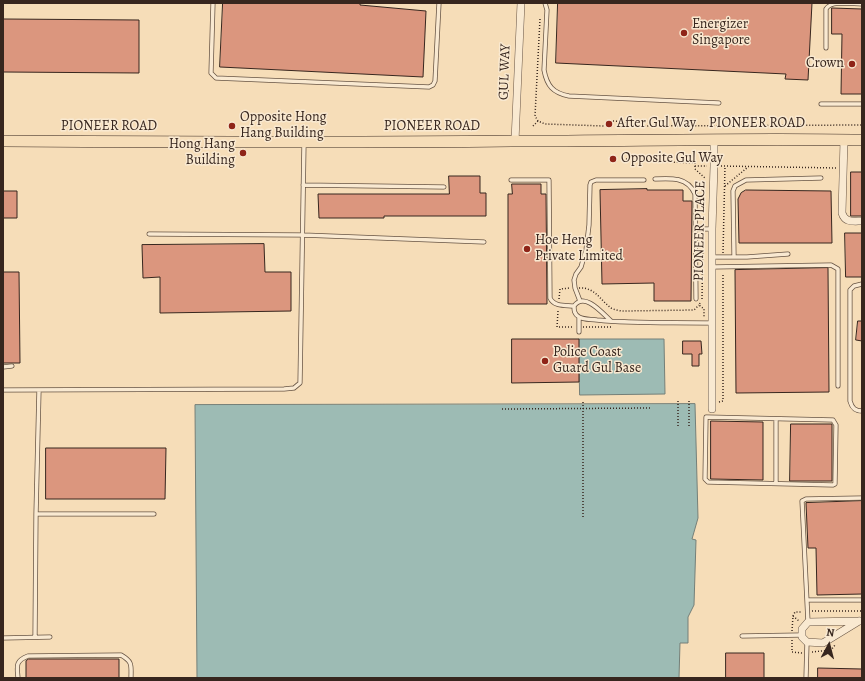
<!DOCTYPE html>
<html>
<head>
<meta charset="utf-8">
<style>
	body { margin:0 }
	#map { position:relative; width:865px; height:681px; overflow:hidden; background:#f6ddb8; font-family:Alegreya,serif }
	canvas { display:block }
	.frame { position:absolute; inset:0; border:4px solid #37261e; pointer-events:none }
	.north { position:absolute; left:809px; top:625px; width:40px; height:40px; -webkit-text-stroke:3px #f9e9d1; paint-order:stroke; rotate:7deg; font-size:11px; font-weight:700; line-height:16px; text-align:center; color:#37261e }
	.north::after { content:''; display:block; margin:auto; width:14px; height:18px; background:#37261e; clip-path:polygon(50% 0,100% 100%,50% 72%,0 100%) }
</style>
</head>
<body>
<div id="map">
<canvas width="865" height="681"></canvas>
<div class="frame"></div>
<div class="north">N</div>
</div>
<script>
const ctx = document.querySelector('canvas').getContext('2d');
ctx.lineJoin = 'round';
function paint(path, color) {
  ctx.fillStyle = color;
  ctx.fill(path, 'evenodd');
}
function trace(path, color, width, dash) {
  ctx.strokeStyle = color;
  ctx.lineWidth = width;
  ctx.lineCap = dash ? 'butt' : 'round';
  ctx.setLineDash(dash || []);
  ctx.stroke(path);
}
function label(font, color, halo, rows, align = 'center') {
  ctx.font = font + ' Alegreya,serif';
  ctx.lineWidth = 3;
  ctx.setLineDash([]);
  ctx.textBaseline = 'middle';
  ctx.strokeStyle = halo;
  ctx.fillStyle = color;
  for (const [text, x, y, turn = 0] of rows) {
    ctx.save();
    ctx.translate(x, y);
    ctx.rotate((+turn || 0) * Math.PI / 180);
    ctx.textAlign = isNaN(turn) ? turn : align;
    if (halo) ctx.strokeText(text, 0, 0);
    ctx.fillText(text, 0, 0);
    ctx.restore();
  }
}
const water = new Path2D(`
	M579,339h85l1,55 -85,1z
	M695,404l3,114 -6,21 4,1 -2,65 -6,12v26h-8l-1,35h-482l-2,-273z`);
paint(water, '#9dbbb4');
trace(water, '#747f78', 1);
const building = new Path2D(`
	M223,3h137v2l66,6 -3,66 -203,-10z
	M558,3h254l-4,77 -23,-1 1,-5 -230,-11z
	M832,8l30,1v85h-21l1,-60h-10z
	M3,19l136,1v53l-136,-1z
	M851,172h11v44h-11z
	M449,176h31v17h6v23h-102v2h-65l-1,-24h131z
	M512,184h29v10h5l1,110h-39v-110h4z
	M647,189v1h36v11h9l-1,100h-37v-18l-52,1 -2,-94z
	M746,190l85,1 1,52h-93l-1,-44 3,-6z
	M3,191h14v27h-14z
	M845,233h17v44h-16z
	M264,244l1,28h26v39l-131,2v-36l-17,1 -1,-33z
	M828,268l1,124 -93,1 -1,-123z
	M3,272h16l1,91h-17z
	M858,321h4v20l-6,-1z
	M512,339h67v43l-67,1z
	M683,341h18l1,13h-3v12h-7v-12h-9z
	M711,421l52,1v58l-52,-1z
	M791,424h41v57h-42z
	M46,448h120l-1,51h-119z
	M862,501v93l-45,1 -1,-47h-8l-2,-45z
	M726,653h38v25h-38z
	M29,659h90v19h-93v-17z
	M818,668l44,1v9h-44z`);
paint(building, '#db967e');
trace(building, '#37261e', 1);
const service = new Path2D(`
	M213,3l-2,70 5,5 213,9 4,-2 2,-4 4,-78
	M545,3l2,7 -3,60c3,16 9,23 25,26l150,7
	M826,48v-39c5,-9 26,-5 36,-5
	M821,104h41
	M655,179c16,-1 33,-2 40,15l1,105
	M511,180h38l1,118c4,9 16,7 24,8
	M303,185l141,2
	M696,229h16
	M149,234l154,1 181,7
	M734,256l-1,-65 2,-5 11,-6 75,-2
	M712,257h35l41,-3
	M712,267l119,-2 7,4v117
	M862,284l-8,2 -4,4v111c2,7 5,10 12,10
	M580,301l-5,-13 -1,-8 2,-6 5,-7 5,-17 3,-25 1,-40 1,-3 5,-2h48
	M579,317v15
	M611,321c-8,-7 -26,-30 -37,-15 0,4 0,8 5,11 5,3 12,2 18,3 38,4 77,2 115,3
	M3,367l9,-1
	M3,390l281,-1 10,-1 6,-5 4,-240
	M706,417l127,3 3,5 -1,59 -2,1 -125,-3 -3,-3z
	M776,483v-64
	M36,514h118
	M807,600h55
	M808,622l-6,-121 4,-2 56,-1
	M742,636l60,-1
	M35,637l1,-123 3,-124
	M3,638l47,-1
	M18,678c-1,-12 -3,-17 10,-22l93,-1c12,7 10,10 10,23
	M806,678l1,-36`);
const minor = new Path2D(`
	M844,140l-2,73c3,10 11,8 20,8
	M515,141l6,-138
	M712,409v-180l2,-63v-27
	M859,621l-36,22 -16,-1 -5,-5v-8l6,-7 51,-1h3`);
const primary = new Path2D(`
	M3,141c170,1 340,2 509,0 117,0 233,-3 350,-1`);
trace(service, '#675444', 5);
trace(minor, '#675444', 8);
trace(primary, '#37261e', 12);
trace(new Path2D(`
	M540,19l-5,97 3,5 7,3 59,2 8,-5 18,1 4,4 228,-1
	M499,91h11
	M533,126l5,-5
	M626,159l15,2 54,2v3h12
	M695,166v3l11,10
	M721,166l116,2
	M725,186l23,-19
	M723,253l2,-87
	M579,288c16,-1 21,12 32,20 4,2 9,3 13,3l70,-1 5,-5
	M559,299l1,-10 10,-1
	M702,299l1,-66
	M700,303l-1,2 5,4v8
	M558,311l-1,16h17
	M583,327h29
	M678,401v26
	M689,401v26
	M719,402l4,-1v-128
	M502,409l149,-1
	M583,517v-116
	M812,611h50
	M793,616l6,5
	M792,631l1,-15 2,-4h7
	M792,640v12l10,1
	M812,652l19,-2 4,-5`), '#37261e', 1.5, [1, 2]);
trace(service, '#f9e9d1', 3.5);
trace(minor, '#f9e9d1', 7);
trace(primary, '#f6ddb8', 11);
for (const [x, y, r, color] of [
	[684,33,4,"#8f2418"],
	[852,64,4,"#8f2418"],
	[609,124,4,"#8f2418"],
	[232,126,4,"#8f2418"],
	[243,153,4,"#8f2418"],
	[613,159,4,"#8f2418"],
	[527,249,4,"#8f2418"],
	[545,361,4,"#8f2418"]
]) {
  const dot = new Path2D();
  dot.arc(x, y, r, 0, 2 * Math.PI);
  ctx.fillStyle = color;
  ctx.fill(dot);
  trace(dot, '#f9e9d1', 1.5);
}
label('14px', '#37261e', '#f9e9d1', [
	["Energizer",692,25],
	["Singapore",692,41],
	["Crown",844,64,"right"],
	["Opposite Hong",240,118],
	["Hang Building",240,134],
	["After Gul Way",617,124],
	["Hong Hang",235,145,"right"],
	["Building",235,161,"right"],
	["Opposite Gul Way",621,159],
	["Hoe Heng",535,241],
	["Private Limited",535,257],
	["Police Coast",553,353],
	["Guard Gul Base",553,369]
], 'left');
label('14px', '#37261e', '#f9e9d1', [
	["GUL WAY",505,72,-88],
	["PIONEER ROAD",757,124],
	["PIONEER ROAD",109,127],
	["PIONEER ROAD",432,127],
	["PIONEER PLACE",700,231,-89]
]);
</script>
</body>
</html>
